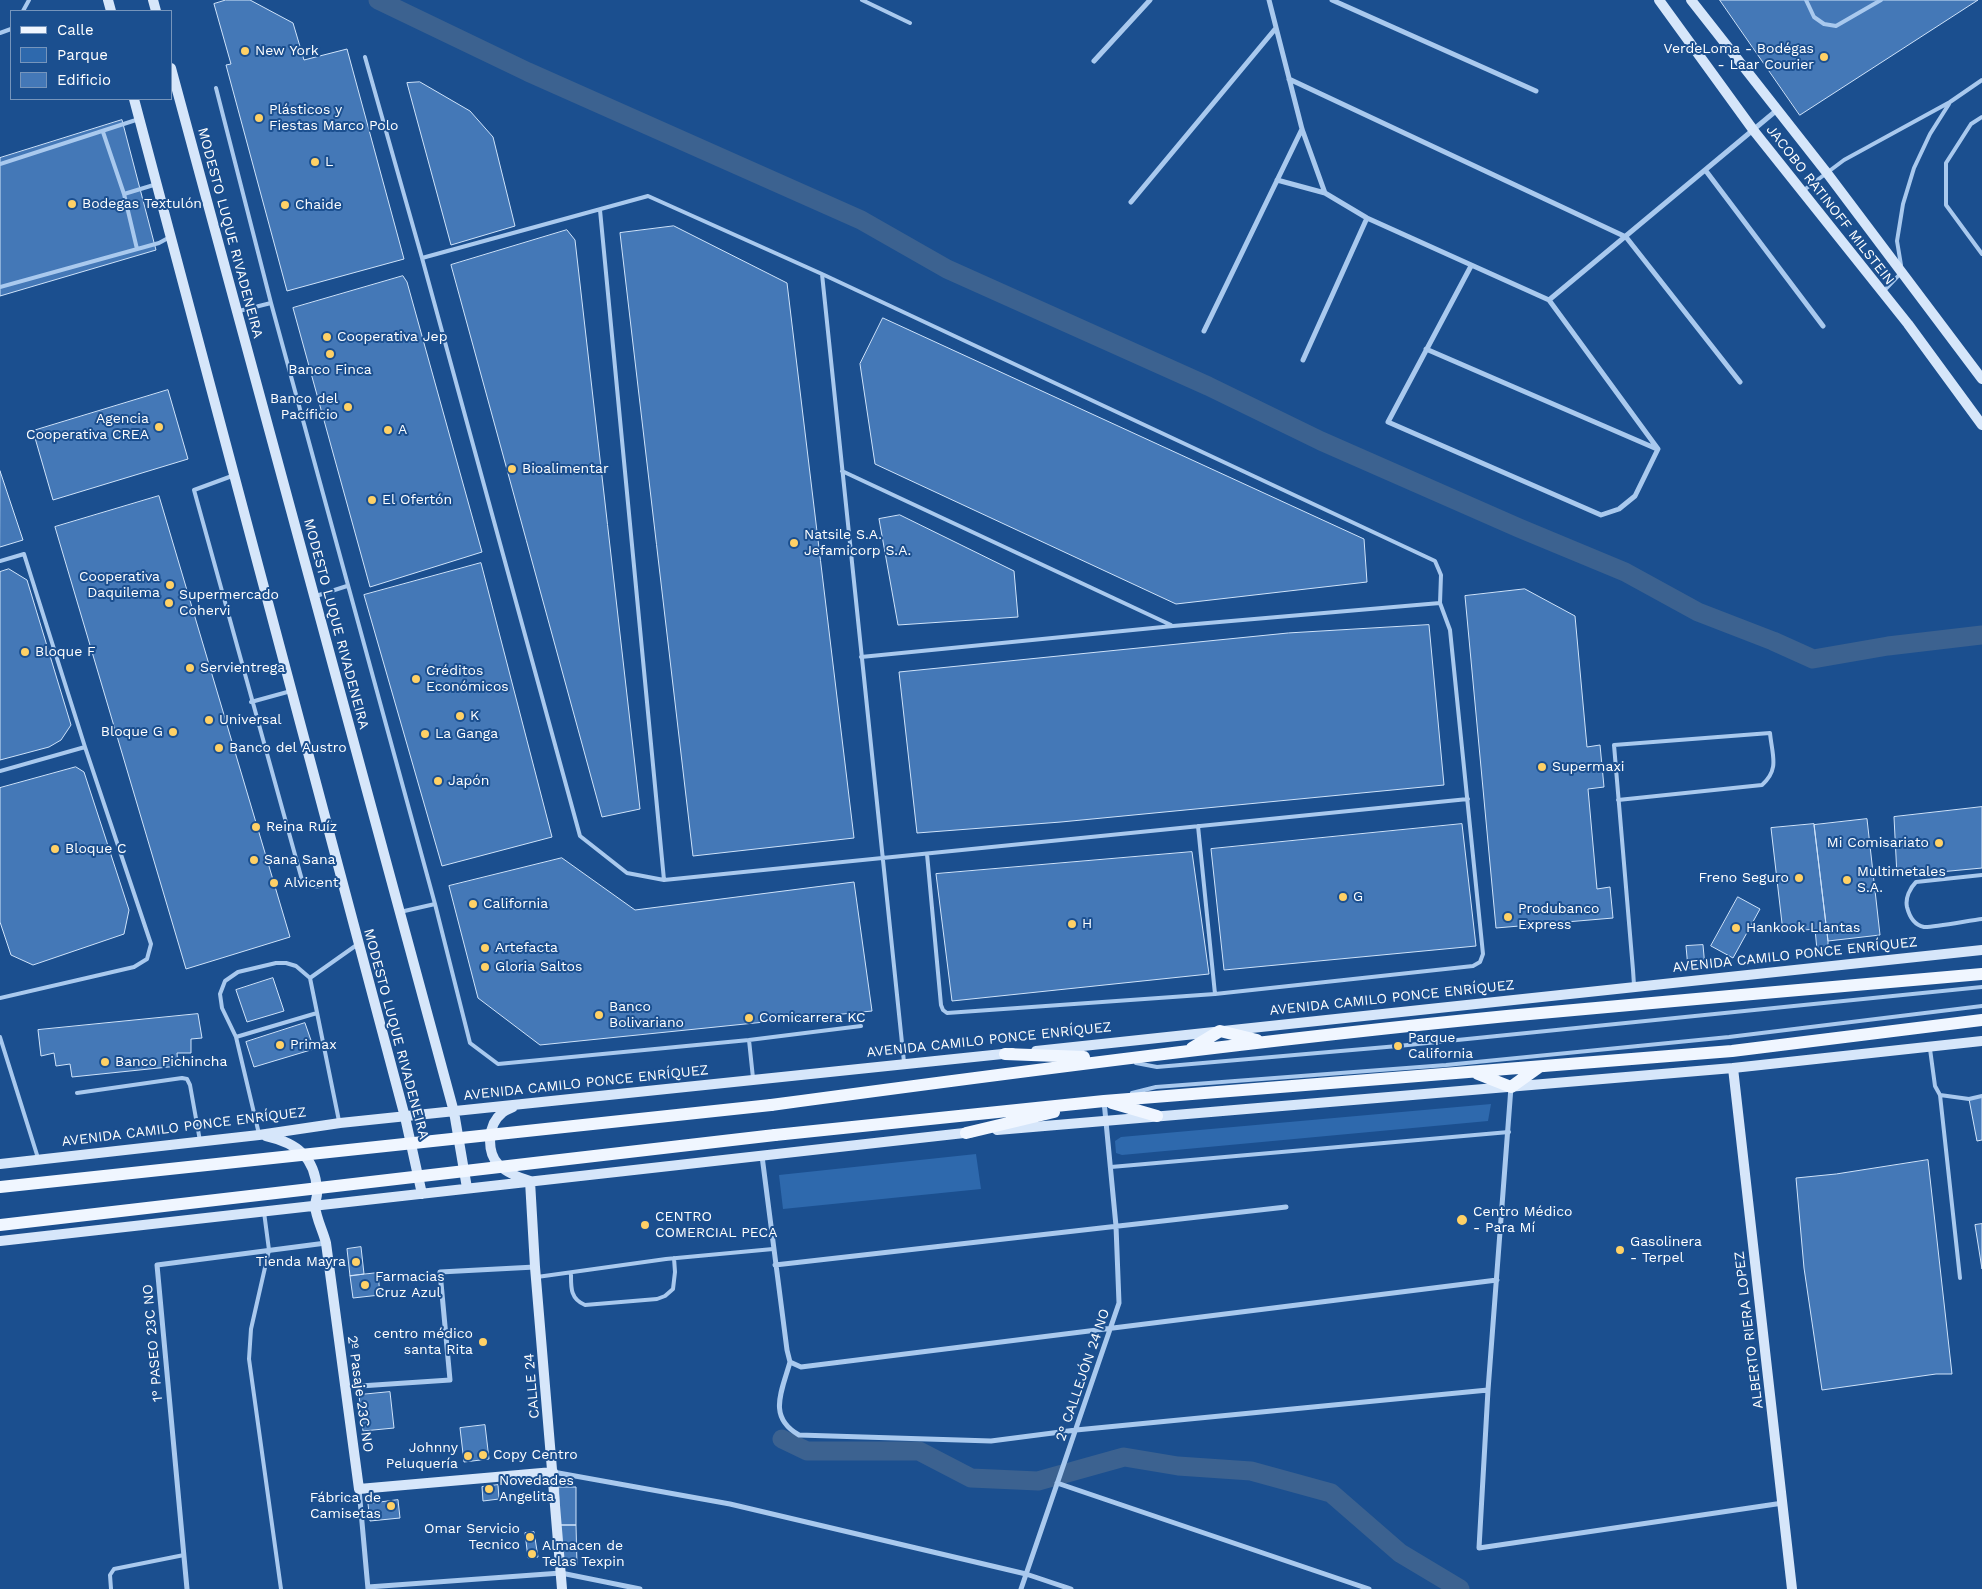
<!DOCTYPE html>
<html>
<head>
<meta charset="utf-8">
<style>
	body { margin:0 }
	#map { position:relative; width:1982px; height:1589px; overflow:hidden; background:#1b4f8f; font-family:"Work Sans",sans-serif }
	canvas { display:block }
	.legend { position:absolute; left:10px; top:10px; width:162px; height:90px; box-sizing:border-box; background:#1b4f8f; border:1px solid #7695bc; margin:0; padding:6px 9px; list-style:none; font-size:15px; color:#fff }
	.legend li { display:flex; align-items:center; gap:10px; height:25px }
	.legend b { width:25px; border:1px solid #7695bc }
</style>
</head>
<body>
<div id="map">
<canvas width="1982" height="1589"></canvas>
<ul class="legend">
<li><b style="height:6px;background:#f0f6ff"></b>Calle</li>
<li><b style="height:14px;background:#2e69ad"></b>Parque</li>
<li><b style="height:14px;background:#4478b7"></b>Edificio</li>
</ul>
</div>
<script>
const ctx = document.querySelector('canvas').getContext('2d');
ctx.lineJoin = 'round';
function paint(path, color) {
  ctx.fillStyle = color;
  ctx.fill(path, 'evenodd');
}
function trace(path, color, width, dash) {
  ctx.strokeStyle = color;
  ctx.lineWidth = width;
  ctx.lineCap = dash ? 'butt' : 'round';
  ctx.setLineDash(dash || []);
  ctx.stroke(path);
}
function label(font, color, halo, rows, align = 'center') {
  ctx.font = font + ' "Work Sans",sans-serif';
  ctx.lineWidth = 4;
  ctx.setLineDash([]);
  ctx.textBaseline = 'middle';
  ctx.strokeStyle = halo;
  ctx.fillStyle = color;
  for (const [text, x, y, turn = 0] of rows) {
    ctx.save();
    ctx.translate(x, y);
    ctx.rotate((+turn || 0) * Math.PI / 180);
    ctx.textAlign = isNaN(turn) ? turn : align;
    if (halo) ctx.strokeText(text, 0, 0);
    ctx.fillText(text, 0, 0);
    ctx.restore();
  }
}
paint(new Path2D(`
	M1491,1104l-3,17 -366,34 -6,-2 -1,-12 6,-4z
	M976,1154l5,35 -198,20 -4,-34z`), '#2e69ad');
trace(new Path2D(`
	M378,0l150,72 333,148 86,49 261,117 113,55 198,87 106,44 73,40 75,29 40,18 75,-13 94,-11
	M782,1439l25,12h112l52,27 67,3 86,-24 54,9 73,5 80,22 69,60 60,36`), '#3c6290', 19);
const building = new Path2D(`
	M226,0h24l43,23 11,37 43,-11 57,210 -117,32 -61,-226 5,-1 -17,-60z
	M1720,0h258l-178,115z
	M420,82l50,29 23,26 22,89 -64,19 -44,-162z
	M122,120l34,130 -156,46v-138z
	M674,226l113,57 67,555 -161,18 -73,-623z
	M567,230l8,10 65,569 -38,8 -151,-552z
	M403,276l4,6 75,270 -112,35 -77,-279z
	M883,318l481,221 3,43 -191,22 -301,-140 -15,-100z
	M168,390l20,69 -135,41 -20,-69z
	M0,471l23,69 -23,7z
	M159,496l131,441 -104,32 -131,-442z
	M900,515l114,56 4,46 -120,8 -19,-106z
	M481,563l71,274 -110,29 -78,-271z
	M9,569l18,11 44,145 -10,15 -12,7 -49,13v-188z
	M1525,589l50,27 12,131 13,-2 4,42 -16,2 9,100 13,-2 3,31 -117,10 -31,-332z
	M1429,625l15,160 -383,37 -144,11 -18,-161 389,-39z
	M76,767l8,5 45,138 -5,24 -91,31 -22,-10 -11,-33v-134z
	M1982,807v61l-85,8 -3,-59z
	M1867,819l13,116 -52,6 -14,-116z
	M1462,824l14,122 -252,24 -13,-121z
	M1814,824l14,117v8l-11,1 -2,-21 -32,3 -12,-104z
	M1192,852l17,122 -257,27 -16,-127z
	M562,858l73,52 219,-28 18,129 -332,34 -62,-47 -29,-112z
	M1738,897l22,12 -27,49 -22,-12z
	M1703,945l2,22 -17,1 -2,-22z
	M273,978l11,33 -37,11 -11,-32z
	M198,1014l4,24 -11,1v14h-14l1,13 -106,11 -2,-13 -14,2 -2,-13 -13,3 -3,-26z
	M305,1023l9,26 -60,18 -8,-25z
	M1982,1097v43l-5,1 -8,-42z
	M1928,1160l24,214h-16l-114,16 -18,-122 -8,-90 40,-4z
	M1982,1224v45l-7,-44z
	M361,1247l3,27 -14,2 -3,-27z
	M378,1273l2,22 -27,3 -3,-22z
	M390,1392l4,36 -31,3 -4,-36z
	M485,1425l4,34 -25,3 -4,-34z
	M498,1485l1,14 -16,2 -1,-14z
	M559,1487h17v38h-16z
	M398,1500l2,18 -30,3 -2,-17z
	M560,1525h16l1,40 -16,1z
	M534,1532l4,25 -10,1 -3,-25z`);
paint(building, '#4478b7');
trace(building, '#cfe3fa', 1);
trace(new Path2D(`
	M862,0l48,23
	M1806,0l8,17 10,7 12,2 45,-26
	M23,11l6,-11
	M0,33l11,-4
	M365,57l57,201 158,578 47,37 37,7 804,-81
	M216,88l55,215 164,601 35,139 28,21 251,-24
	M1982,117l-11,7 -25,39v42l36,49
	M103,132l21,62 33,-10
	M0,164l139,-45
	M1804,190l40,-30 106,-58 32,-22
	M124,194l13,55
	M600,210l64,670
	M422,258l226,-62 174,78 613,287 6,14 -1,28 10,27 33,324 -3,8 -7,4 -258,28 -268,19 -4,-3 -2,-5 -14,-151
	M1901,265l-4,-24 6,-37 11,-36 16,-34 19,-30
	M822,274l82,788
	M0,287l159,-44 11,-6
	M1883,292l17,-18
	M239,311l32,-8
	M842,471l329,154
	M232,476l-38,14 108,390c15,12 22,5 38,0
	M0,561l24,-7 61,193 66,197 -4,15 -13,8 -134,31
	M316,596l31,-10
	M861,657l312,-31 267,-23
	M251,702l40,-11
	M0,771l85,-24
	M1618,800l144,-15c18,-16 10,-30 8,-52l-156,12 19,225 1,15
	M1198,826l17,168
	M1982,875l-66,7c-6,6 -11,16 -9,25 2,8 7,18 17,20 7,1 48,-7 58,-8
	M400,912l35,-8
	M0,1037l38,121
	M236,1037l81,-24
	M1930,1049l5,37 5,9 29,4 13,-3
	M1136,1063l21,4 241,-21 584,-59
	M753,1078l-4,-38 112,-14
	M77,1093l105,-15 5,1 3,6 10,56
	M1132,1093l24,-6 290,-22 283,-28 253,-31
	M1940,1095l20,183
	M339,1121l-29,-143 48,-34
	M259,1134l-23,-97 -14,-29 -2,-14 5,-13 13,-9 38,-9h10l10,3 14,12
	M1111,1167l398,-35
	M264,1212l5,38 -18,79 -2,30 32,230
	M571,1273c0,14 -1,26 14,32l72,-6 8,-3 8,-7 2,-17 -1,-14
	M537,1277l129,-18 107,-10
	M111,1589l-1,-14 4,-6 70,-14`), '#a9c9ee', 4);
trace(new Path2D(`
	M1269,0l33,129 23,64
	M1332,0l204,91
	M1094,61l56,-61
	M1289,79l337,158 114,145
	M1706,171l117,155
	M1277,180l48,13 42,25 182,82 109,149 -23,47 -16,13 -18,6 -213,-93 83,-156
	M1131,202l145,-174
	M1549,300l228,-190
	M1204,331l98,-202
	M1426,349l231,100
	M1303,360l64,-142
	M1511,1087l-23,303 -9,158 304,-45
	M762,1156l25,194 3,12 11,5 696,-87
	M775,1265l511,-58
	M790,1362c-8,29 -23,55 9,73l192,6 85,-11 412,-40
	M345,1387l105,-7 -10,-108 95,-5
	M553,1472l177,32 296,70 45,15
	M1057,1483l312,106
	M359,1489l9,100
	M368,1587l193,-14 79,16
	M187,1589l-30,-324 169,-22
	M1021,1589l98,-286 -3,-77 -12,-125`), '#a9c9ee', 5);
trace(new Path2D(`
	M108,0l3,11
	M153,0l3,11
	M1659,0l95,131 154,193 74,101
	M1691,0l136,173 155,206
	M171,68l283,1044 13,76
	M134,99l271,1018 17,77
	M1036,1051l946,-101
	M1733,1068l59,521
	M513,1107c-4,2 -8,3 -11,6 -14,11 -16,38 -4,51 9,9 20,13 32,17l5,86 27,322
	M997,1130l736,-62 249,-27
	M266,1136c31,7 49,21 51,54 1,6 -2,11 -2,16 1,12 8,25 11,37l33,246 194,-17
	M0,1164l259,-29 81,-12 672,-70
	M0,1241l973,-109`), '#d6e6fa', 10);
trace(new Path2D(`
	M1192,1048l28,-17 37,9
	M1005,1054l79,3
	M1478,1074l33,13 28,-20
	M1112,1103l45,13
	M771,1105c245,-33 490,-65 736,-89 158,-15 317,-28 475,-42
	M966,1133l88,-21
	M775,1135l329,-34 628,-50 250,-31`), '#f0f6ff', 12);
trace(new Path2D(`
	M0,1187l771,-82
	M0,1225l775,-90`), '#f0f6ff', 12);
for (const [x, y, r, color] of [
	[245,51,5,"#ffd166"],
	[1824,57,5,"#ffd166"],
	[259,118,5,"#ffd166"],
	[315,162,5,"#ffd166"],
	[72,204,5,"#ffd166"],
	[285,205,5,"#ffd166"],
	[327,337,5,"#ffd166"],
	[330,354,5,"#ffd166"],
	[348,407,5,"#ffd166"],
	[159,427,5,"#ffd166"],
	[388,430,5,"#ffd166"],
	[512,469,5,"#ffd166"],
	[372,500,5,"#ffd166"],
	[794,543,5,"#ffd166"],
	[170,585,5,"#ffd166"],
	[169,603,5,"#ffd166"],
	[25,652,5,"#ffd166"],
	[190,668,5,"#ffd166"],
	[416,679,5,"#ffd166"],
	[460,716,5,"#ffd166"],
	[209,720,5,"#ffd166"],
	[173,732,5,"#ffd166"],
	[425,734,5,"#ffd166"],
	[219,748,5,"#ffd166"],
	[1542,767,5,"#ffd166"],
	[438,781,5,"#ffd166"],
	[256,827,5,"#ffd166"],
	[1939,843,5,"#ffd166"],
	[55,849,5,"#ffd166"],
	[254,860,5,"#ffd166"],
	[1799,878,5,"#ffd166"],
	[1847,880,5,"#ffd166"],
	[274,883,5,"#ffd166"],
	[1343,897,5,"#ffd166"],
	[473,904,5,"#ffd166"],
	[1508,917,5,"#ffd166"],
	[1072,924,5,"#ffd166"],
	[1736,928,5,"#ffd166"],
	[485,948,5,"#ffd166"],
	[485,967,5,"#ffd166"],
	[599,1015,5,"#ffd166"],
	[749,1018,5,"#ffd166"],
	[280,1045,5,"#ffd166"],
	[1398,1046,5,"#ffd166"],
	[105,1062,5,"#ffd166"],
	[1462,1220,6,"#ffd166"],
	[645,1225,5,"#ffd166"],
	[1620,1250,5,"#ffd166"],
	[356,1262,5,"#ffd166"],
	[365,1285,5,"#ffd166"],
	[483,1342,5,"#ffd166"],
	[483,1455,5,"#ffd166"],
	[468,1456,5,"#ffd166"],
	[489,1489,5,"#ffd166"],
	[391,1506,5,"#ffd166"],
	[530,1537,5,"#ffd166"],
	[532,1554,5,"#ffd166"]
]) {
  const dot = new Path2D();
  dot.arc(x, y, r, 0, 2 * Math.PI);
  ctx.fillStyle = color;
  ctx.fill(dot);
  trace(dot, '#1b4f8f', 2);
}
label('14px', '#fff', '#1b4f8f', [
	["VerdeLoma - Bodégas",1814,49,"right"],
	["- Laar Courier",1814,65,"right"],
	["New York",255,51],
	["Plásticos y",269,110],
	["Fiestas Marco Polo",269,126],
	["L",325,162],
	["Bodegas Textulón",82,204],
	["Chaide",295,205],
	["Cooperativa Jep",337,337],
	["Banco Finca",330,370,"center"],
	["Banco del",338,399,"right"],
	["Pacíficio",338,415,"right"],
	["Agencia",149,419,"right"],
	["Cooperativa CREA",149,435,"right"],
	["A",398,430],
	["Bioalimentar",522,469],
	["El Ofertón",382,500],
	["Natsile S.A.",804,535],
	["Jefamicorp S.A.",804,551],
	["Cooperativa",160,577,"right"],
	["Daquilema",160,593,"right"],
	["Supermercado",179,595],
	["Cohervi",179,611],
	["Bloque F",35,652],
	["Servientrega",200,668],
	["Créditos",426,671],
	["Económicos",426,687],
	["K",470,716],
	["Universal",219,720],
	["Bloque G",163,732,"right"],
	["La Ganga",435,734],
	["Banco del Austro",229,748],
	["Supermaxi",1552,767],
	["Japón",448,781],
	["Reina Ruíz",266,827],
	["Mi Comisariato",1929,843,"right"],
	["Bloque C",65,849],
	["Sana Sana",264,860],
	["Multimetales",1857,872],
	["S.A.",1857,888],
	["Freno Seguro",1789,878,"right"],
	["Alvicent",284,883],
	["G",1353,897],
	["California",483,904],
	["Produbanco",1518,909],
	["Express",1518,925],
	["H",1082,924],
	["Hankook Llantas",1746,928],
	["Artefacta",495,948],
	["Gloria Saltos",495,967],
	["Banco",609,1007],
	["Bolivariano",609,1023],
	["Comicarrera KC",759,1018],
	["Parque",1408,1038],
	["California",1408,1054],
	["Primax",290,1045],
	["Banco Pichincha",115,1062],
	["Centro Médico",1473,1212],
	["- Para Mí",1473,1228],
	["CENTRO",655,1217],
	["COMERCIAL PECA",655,1233],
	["Gasolinera",1630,1242],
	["- Terpel",1630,1258],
	["Tienda Mayra",346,1262,"right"],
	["Farmacias",375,1277],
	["Cruz Azul",375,1293],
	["centro médico",473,1334,"right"],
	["santa Rita",473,1350,"right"],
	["Johnny",458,1448,"right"],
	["Peluquería",458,1464,"right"],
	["Copy Centro",493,1455],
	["Novedades",499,1481],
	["Angelita",499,1497],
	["Fábrica de",381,1498,"right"],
	["Camisetas",381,1514,"right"],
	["Omar Servicio",520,1529,"right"],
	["Tecnico",520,1545,"right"],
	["Almacen de",542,1546],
	["Telas Texpin",542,1562]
], 'left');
label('14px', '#fff', '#1b4f8f', [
	["JACOBO RATINOFF MILSTEIN",1830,205,52],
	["MODESTO LUQUE RIVADENEIRA",230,233,75],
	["MODESTO LUQUE RIVADENEIRA",336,624,75],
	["AVENIDA CAMILO PONCE ENRÍQUEZ",1795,955,-6],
	["AVENIDA CAMILO PONCE ENRÍQUEZ",1392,998,-6],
	["MODESTO LUQUE RIVADENEIRA",396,1034,75],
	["AVENIDA CAMILO PONCE ENRÍQUEZ",989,1040,-6],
	["AVENIDA CAMILO PONCE ENRÍQUEZ",586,1083,-6],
	["AVENIDA CAMILO PONCE ENRÍQUEZ",184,1127,-7],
	["ALBERTO RIERA LOPEZ",1749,1330,-97],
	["1° PASEO 23C NO",153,1343,-95],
	["2° CALLEJÓN 24 NO",1083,1375,-71],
	["CALLE 24",532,1386,-95],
	["2º Pasaje 23C NO",360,1394,82]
]);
</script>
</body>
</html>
